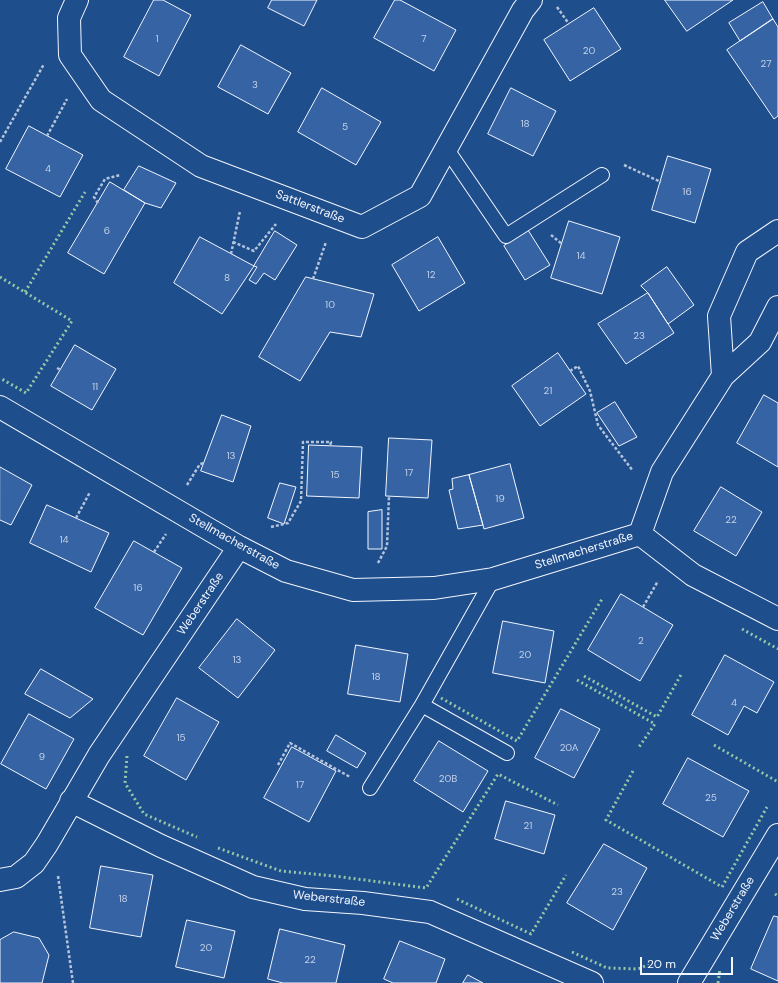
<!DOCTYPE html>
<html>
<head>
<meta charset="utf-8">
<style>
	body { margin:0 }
	#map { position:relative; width:778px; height:983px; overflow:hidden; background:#1f4e8c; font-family:"DM Sans",sans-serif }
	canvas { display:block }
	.scale { position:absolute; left:640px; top:957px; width:93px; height:18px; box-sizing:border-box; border:2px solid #f2f6ff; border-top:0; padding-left:5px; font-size:12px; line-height:14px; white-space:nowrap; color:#f2f6ff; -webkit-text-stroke:3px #1f4e8c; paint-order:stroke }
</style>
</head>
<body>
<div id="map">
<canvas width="778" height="983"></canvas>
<div class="scale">20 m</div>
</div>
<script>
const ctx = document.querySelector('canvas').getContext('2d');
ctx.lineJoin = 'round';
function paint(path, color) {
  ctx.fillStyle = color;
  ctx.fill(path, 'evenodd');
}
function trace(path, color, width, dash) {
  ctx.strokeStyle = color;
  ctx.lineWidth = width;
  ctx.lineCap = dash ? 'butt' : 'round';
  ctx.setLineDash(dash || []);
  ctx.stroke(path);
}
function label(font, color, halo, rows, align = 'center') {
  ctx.font = font + ' "DM Sans",sans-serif';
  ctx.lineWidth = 3;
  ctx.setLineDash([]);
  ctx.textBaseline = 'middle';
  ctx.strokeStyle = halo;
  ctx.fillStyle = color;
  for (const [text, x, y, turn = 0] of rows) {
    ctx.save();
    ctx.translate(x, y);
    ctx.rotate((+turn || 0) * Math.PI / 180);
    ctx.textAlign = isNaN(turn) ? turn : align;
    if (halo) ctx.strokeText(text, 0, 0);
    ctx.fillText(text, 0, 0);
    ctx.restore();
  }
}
const building = new Path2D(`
	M154,0h9l28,15 -32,61 -35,-19z
	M272,0h45l-13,26 -36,-18z
	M395,0h5l56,30 -22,41 -60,-33z
	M665,0h68l-46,31z
	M763,2l10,17 -33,22 -11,-18z
	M594,8l27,41 -51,32 -26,-41z
	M773,19l5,8v89l-4,3 -47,-69z
	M241,45l50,28 -23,41 -50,-27z
	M322,88l59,34 -25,43 -58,-33z
	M511,88l45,23 -23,45 -45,-22z
	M29,126l54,29 -23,42 -54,-28z
	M668,156l43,13 -16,54 -43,-13z
	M139,166l37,17 -15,25 -16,-5 -21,-13z
	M110,182l35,21 -41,71 -36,-21z
	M569,221l51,16 -18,57 -51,-16z
	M528,230l22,35 -25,15 -21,-34z
	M275,231l22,14 -22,35 -11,-7 -8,11 -7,-4 8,-13 -3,-1z
	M200,237l54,29 -32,48 -48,-31z
	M438,237l27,46 -46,28 -27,-46z
	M667,267l27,38 -26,19 -20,-31 -7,-7z
	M306,277l68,17 -13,43 -31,-5 -30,49 -41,-24z
	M648,293l26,40 -48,31 -28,-40z
	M75,345l41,24 -24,41 -41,-24z
	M558,353l28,41 -46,32 -28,-40z
	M764,395l14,8v64l-41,-24z
	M615,402l22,35 -18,9 -22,-33z
	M222,415l29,11 -18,56 -32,-11z
	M389,438l43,2 -4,58 -42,-2z
	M309,445l53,2 -3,51 -52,-2z
	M510,464l14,54 -40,11 -15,-54z
	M0,467l32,18 -21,40 -11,-5z
	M469,475l14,50 -25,4 -9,-39 4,-1 -1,-10z
	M280,483l16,4 -12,37 -16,-6z
	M721,487l41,25 -26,44 -42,-25z
	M47,505l62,28 -18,39 -61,-29z
	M382,510v39h-14v-37z
	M134,541l48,27 -39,67 -48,-27z
	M621,594l52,31 -33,56 -52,-31z
	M237,619l38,31 -37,48 -39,-30z
	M503,621l51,10 -9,52 -52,-10z
	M356,645l52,9 -8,48 -52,-8z
	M725,655l49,27 -17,31 -13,-7 -16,29 -36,-20z
	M41,669l52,30 -23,19 -45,-24z
	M177,698l42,24 -33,58 -42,-24z
	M561,709l39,20 -26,49 -39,-20z
	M29,714l45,25 -28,50 -45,-25z
	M336,735l30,18 -9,15 -30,-17z
	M439,741l49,30 -25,41 -49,-31z
	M292,747l44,24 -27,51 -45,-24z
	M688,758l61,33 -26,46 -60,-33z
	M506,801l49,14 -11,39 -49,-15z
	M604,844l43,24 -34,62 -46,-27z
	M101,866l52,9 -12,62 -51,-9z
	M774,916l4,1v64l-27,-12z
	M187,920l48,11 -11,47 -48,-11z
	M280,929l65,16 -9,38h-53l-15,-4z
	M14,932l25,6 10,17 -7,28h-42v-43z
	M400,941l45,18 -9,24h-43l-9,-4z
	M468,975l15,8h-20z`);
paint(building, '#3563a3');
trace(building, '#f2f6ff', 1);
const service = new Path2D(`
	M446,148l60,88 96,-61
	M493,579l-71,126 85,48
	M370,788l52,-83`);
const minor = new Path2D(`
	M77,0l-8,18 1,37 31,45 100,66 161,61 58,-31 103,-186 8,-10
	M723,376l-4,-60 28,-64 31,-21
	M0,407l239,140 47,24 67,19 81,-2 59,-9 147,-45
	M640,534l22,-62 61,-96 37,-34 18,-35
	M640,534l53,41 85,44
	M71,801l90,45 92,41 52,12 58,4 67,9 162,71
	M0,880l16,-3 18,-14 13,-19 52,-89 140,-208
	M689,983l89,-148`);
trace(service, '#f2f6ff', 16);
trace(minor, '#f2f6ff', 24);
trace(new Path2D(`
	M557,7l12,17
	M47,136l20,-37
	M0,142l44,-78
	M624,165l37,17
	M98,203l-4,-6 11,-18 15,-4
	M551,235l11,9
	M233,242l21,9 22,-27
	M231,254l9,-43
	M313,279l13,-37
	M57,368l4,2
	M570,371l8,-5 12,25 8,34 35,46
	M187,485l13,-21 4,-1
	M76,518l14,-26
	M271,527l17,-4 13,-22 2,-59h28l-1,4
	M154,552l12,-18
	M378,563l9,-17 2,-50
	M643,607l15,-26
	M278,765l12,-22 60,34
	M58,876l15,107`), '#b3c4dc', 2.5, [3, 2]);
trace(service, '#1f4e8c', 14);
trace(minor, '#1f4e8c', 22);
trace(new Path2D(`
	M0,277l72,44 -46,72 -26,-15
	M25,292l60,-100
	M742,629l36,20
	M584,676l73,41 25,-44
	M577,680l78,44 -16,23
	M441,698l76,43 85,-142
	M714,745l64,37
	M127,756l-2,27 19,31 53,23
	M633,771l-27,49 116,67 45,-80
	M218,848l63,23 53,5 92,12 72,-114 60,31
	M775,894l3,2
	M457,899l74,35 35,-59
	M572,952l35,16 31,1 15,-6
	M718,983l2,-14`), '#97c8a6', 3, [2, 3]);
label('10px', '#c3d1e8', null, [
	["1",157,39],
	["7",424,39],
	["20",589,51],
	["27",766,64],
	["3",255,85],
	["18",525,124],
	["5",345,127],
	["4",48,169],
	["16",687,192],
	["6",107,231],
	["14",581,256],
	["12",431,275],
	["8",227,278],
	["10",330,305],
	["23",639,336],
	["11",95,387],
	["21",548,391],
	["13",231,456],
	["17",409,473],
	["15",335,475],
	["19",500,499],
	["22",731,520],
	["14",64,540],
	["16",138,588],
	["2",641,641],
	["20",525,655],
	["13",237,660],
	["18",376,677],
	["4",734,703],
	["15",181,738],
	["20A",569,748],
	["9",42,757],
	["20B",448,779],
	["17",300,785],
	["25",711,798],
	["21",528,826],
	["23",617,892],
	["18",123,899],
	["20",206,948],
	["22",310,960]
]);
label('12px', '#f2f6ff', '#1f4e8c', [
	["Sattlerstraße",310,207,21],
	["Stellmacherstraße",234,542,29],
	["Stellmacherstraße",584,551,-17],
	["Weberstraße",201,604,-56],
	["Weberstraße",329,899,6],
	["Weberstraße",733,909,-59]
]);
</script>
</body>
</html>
